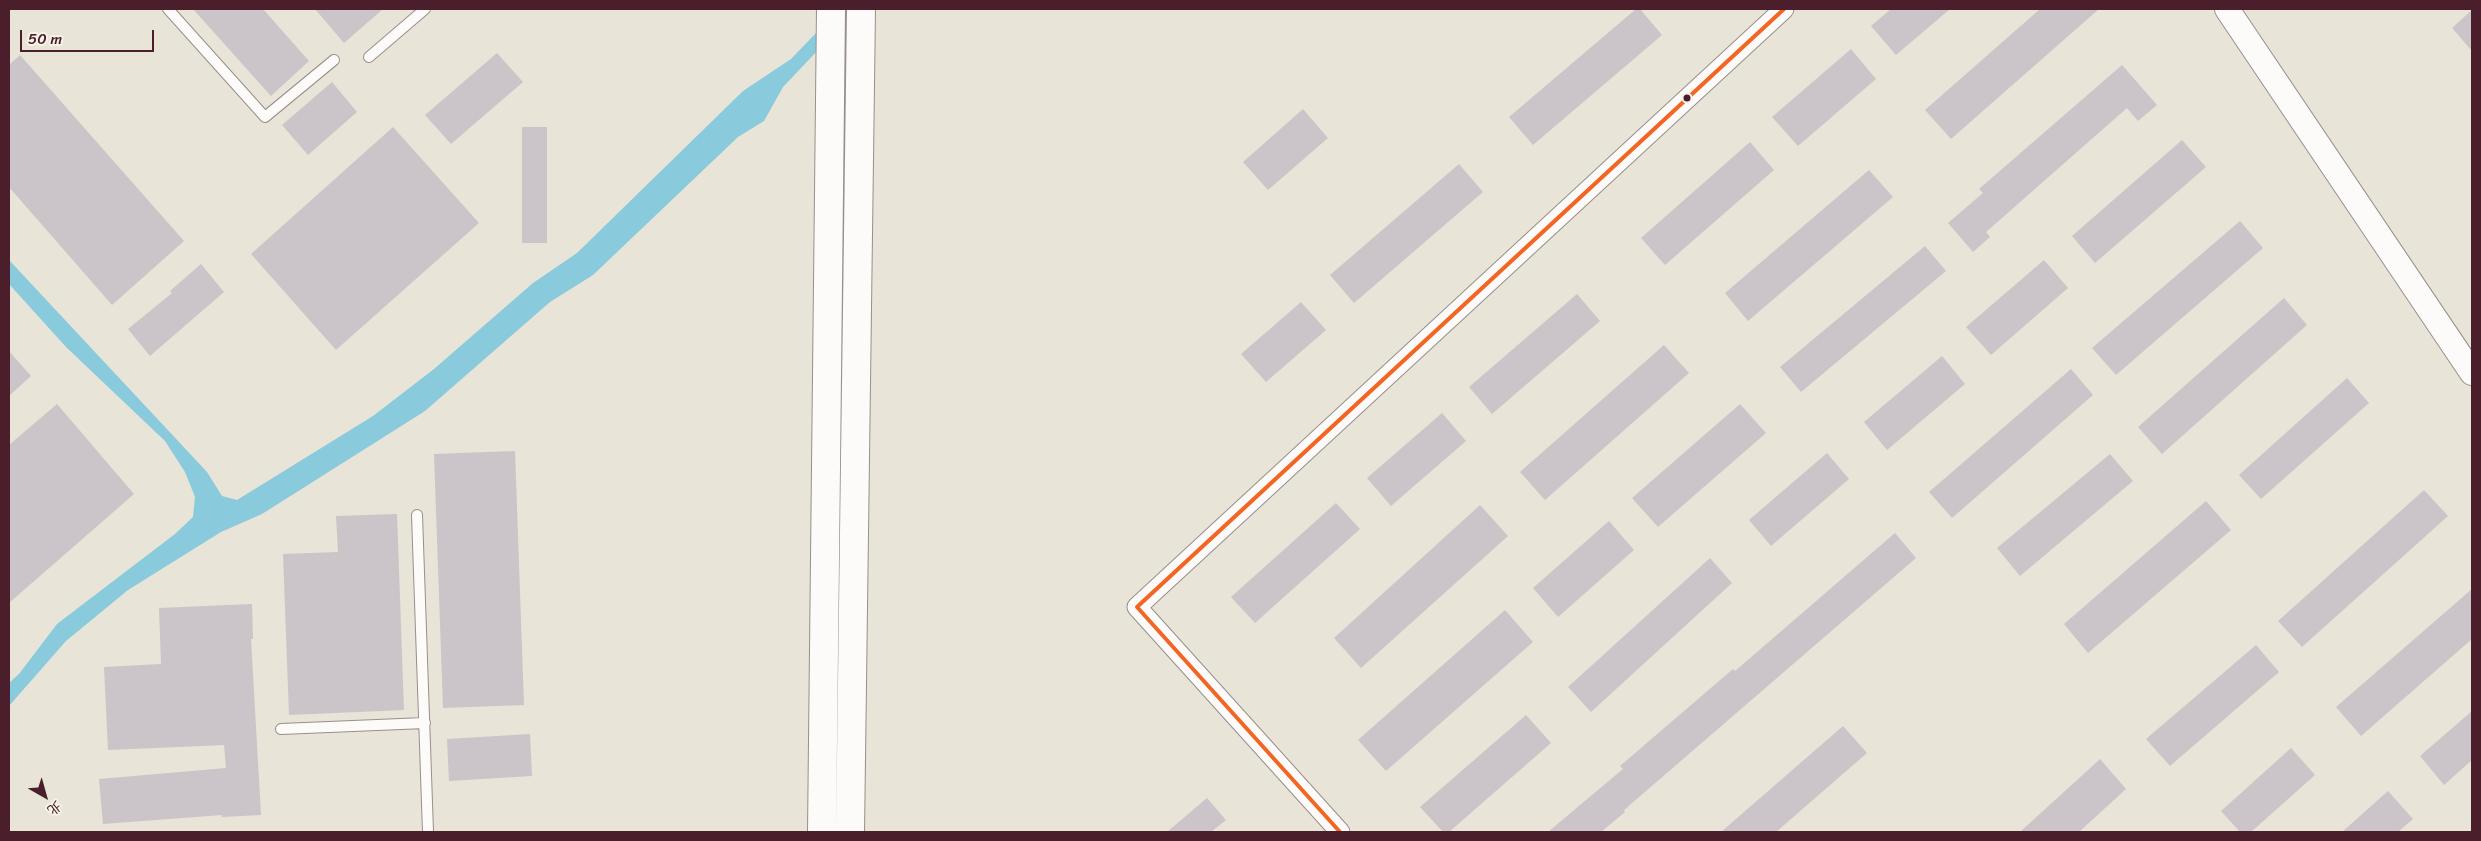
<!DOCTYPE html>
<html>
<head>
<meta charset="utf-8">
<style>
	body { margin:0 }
	#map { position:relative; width:2481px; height:841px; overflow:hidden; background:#e8e4d7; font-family:Sriracha,"LXGW WenKai TC",sans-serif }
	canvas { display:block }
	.frame { position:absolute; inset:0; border:10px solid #4a1f2b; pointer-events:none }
	.north { position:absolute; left:20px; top:771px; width:50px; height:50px; -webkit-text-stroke:4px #f7f3e8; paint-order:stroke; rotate:142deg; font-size:14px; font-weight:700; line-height:20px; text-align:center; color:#4a1f2b }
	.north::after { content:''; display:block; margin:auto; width:18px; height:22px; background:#4a1f2b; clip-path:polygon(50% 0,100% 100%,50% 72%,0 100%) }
	.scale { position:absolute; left:20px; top:30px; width:134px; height:22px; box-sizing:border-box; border:2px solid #4a1f2b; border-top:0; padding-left:6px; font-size:15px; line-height:18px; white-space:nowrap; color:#4a1f2b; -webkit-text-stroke:4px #f7f3e8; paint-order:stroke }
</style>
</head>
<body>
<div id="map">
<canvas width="2481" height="841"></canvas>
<div class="frame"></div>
<div class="north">北</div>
<div class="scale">50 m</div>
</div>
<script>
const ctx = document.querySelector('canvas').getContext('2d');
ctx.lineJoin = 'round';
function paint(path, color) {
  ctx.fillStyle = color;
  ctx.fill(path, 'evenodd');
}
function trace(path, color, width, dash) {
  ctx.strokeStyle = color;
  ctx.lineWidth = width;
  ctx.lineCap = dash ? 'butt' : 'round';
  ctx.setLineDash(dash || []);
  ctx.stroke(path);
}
paint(new Path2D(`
	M839,9h18l-74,78 -19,34 -26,16 -145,138 -43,27 -125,109 -163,103 -41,18 -93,58 -62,51 -57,65v-23l10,-9 38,-50 118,-90 18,-17 2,-20 -10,-25 -20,-31 -99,-94 -57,-63v-24l198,212 15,24 15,4 136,-84 61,-47 99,-86 44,-30 166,-162 48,-32z`), '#89cadc');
paint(new Path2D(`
	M193,9h70l46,52 -38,35z
	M315,9h68l-39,34z
	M1636,9h4l22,26 -129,110 -24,-28z
	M1891,9h59l-54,46 -25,-29z
	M2040,9h59l-148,130 -26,-29z
	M2472,10v41l-20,-23z
	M1851,49l25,30 -78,67 -26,-29z
	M497,53l26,29 -72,62 -26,-29z
	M20,55l164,186 -72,64 -103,-118v-122z
	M2122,65l35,40 -19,16 -11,-13 -141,124 4,5 -17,15 -25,-29 35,-30 -4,-4z
	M332,82l25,30 -49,43 -26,-30z
	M1303,109l25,29 -60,52 -25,-28z
	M393,127l86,96 -143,127 -85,-96z
	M522,127h25v116h-25z
	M2182,140l24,27 -111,96 -23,-27z
	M1750,142l24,28 -109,95 -24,-27z
	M1459,164l24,28 -129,111 -24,-28z
	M1869,170l24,27 -145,124 -23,-28z
	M2240,221l23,27 -147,127 -24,-27z
	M1925,246l21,25 -145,121 -21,-25z
	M2044,260l24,28 -77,67 -25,-28z
	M201,264l23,28 -74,64 -22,-27 44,-36 -2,-2z
	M1577,294l23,27 -108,93 -23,-27z
	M2284,298l23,27 -145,129 -24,-27z
	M1301,302l25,28 -60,52 -25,-28z
	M1664,345l25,28 -144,127 -25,-28z
	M9,351l22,25 -22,20z
	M1942,356l23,28 -78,66 -23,-28z
	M2071,369l22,26 -141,123 -23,-26z
	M2347,378l22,25 -108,96 -22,-24z
	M57,404l77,90 -125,109v-158z
	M1740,404l26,29 -108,94 -26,-29z
	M1442,413l24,28 -75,65 -24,-28z
	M515,451l9,254 -81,3 -9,-254z
	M1827,453l22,26 -78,67 -22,-26z
	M2110,454l23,27 -113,95 -23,-28z
	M2424,490l24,26 -146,131 -24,-26z
	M2206,501l25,29 -143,123 -24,-29z
	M1336,503l24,26 -105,94 -24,-26z
	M1480,505l28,31 -147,132 -27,-30z
	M397,514l7,196 -115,5 -6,-161 55,-2 -2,-36z
	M1609,521l25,29 -76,67 -25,-29z
	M1895,533l21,25 -292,252 1,2 -24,20h-53l75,-63 -3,-3 113,-97 2,2z
	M1710,558l22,25 -141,129 -23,-25z
	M2472,589v50l-111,97 -25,-29z
	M252,604l1,35h-2l10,176 -39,2v-2l-119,9 -4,-45 127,-11 -2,-23 -116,5 -4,-83 57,-3 -2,-56z
	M1505,610l28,32 -147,129 -28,-31z
	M2256,645l23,27 -109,94 -24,-27z
	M2472,711v49l-28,25 -24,-29z
	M1526,715l25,28 -102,89h-6l-23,-25z
	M1843,726l24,27 -91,79h-55z
	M530,734l2,42 -83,5 -2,-42z
	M2291,748l24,27 -64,57h-11l-19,-21z
	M2100,759l26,30 -47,43h-59z
	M2388,791l25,28 -15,13h-56z
	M1207,798l19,22 -15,12h-44z`), '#cbc4c8');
const service = new Path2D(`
	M168,9l97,108 69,-57
	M369,57l56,-48
	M417,515l11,317
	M281,729l144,-6`);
const minor = new Path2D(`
	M1340,832l-203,-225 647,-598`);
const tertiary = new Path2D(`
	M2227,9l245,364`);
const trunk = new Path2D(`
	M822,832l9,-823
	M850,832l11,-823`);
trace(service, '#988f8b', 12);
trace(minor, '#988f8b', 21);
trace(tertiary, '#988f8b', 26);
trace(trunk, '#988f8b', 30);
trace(service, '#fcfbf9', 10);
trace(minor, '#fcfbf9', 19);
trace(tertiary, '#fcfbf9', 24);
trace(trunk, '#fcfbf9', 28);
trace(new Path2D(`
	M1137,607l647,-598
	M1137,607l203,225`), '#f26522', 4);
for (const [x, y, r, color] of [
	[1687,98,4.5,"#4a1f2b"]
]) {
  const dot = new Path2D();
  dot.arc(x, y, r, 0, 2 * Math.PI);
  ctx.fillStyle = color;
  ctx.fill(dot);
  trace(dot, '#f7f3e8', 2);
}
</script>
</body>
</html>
